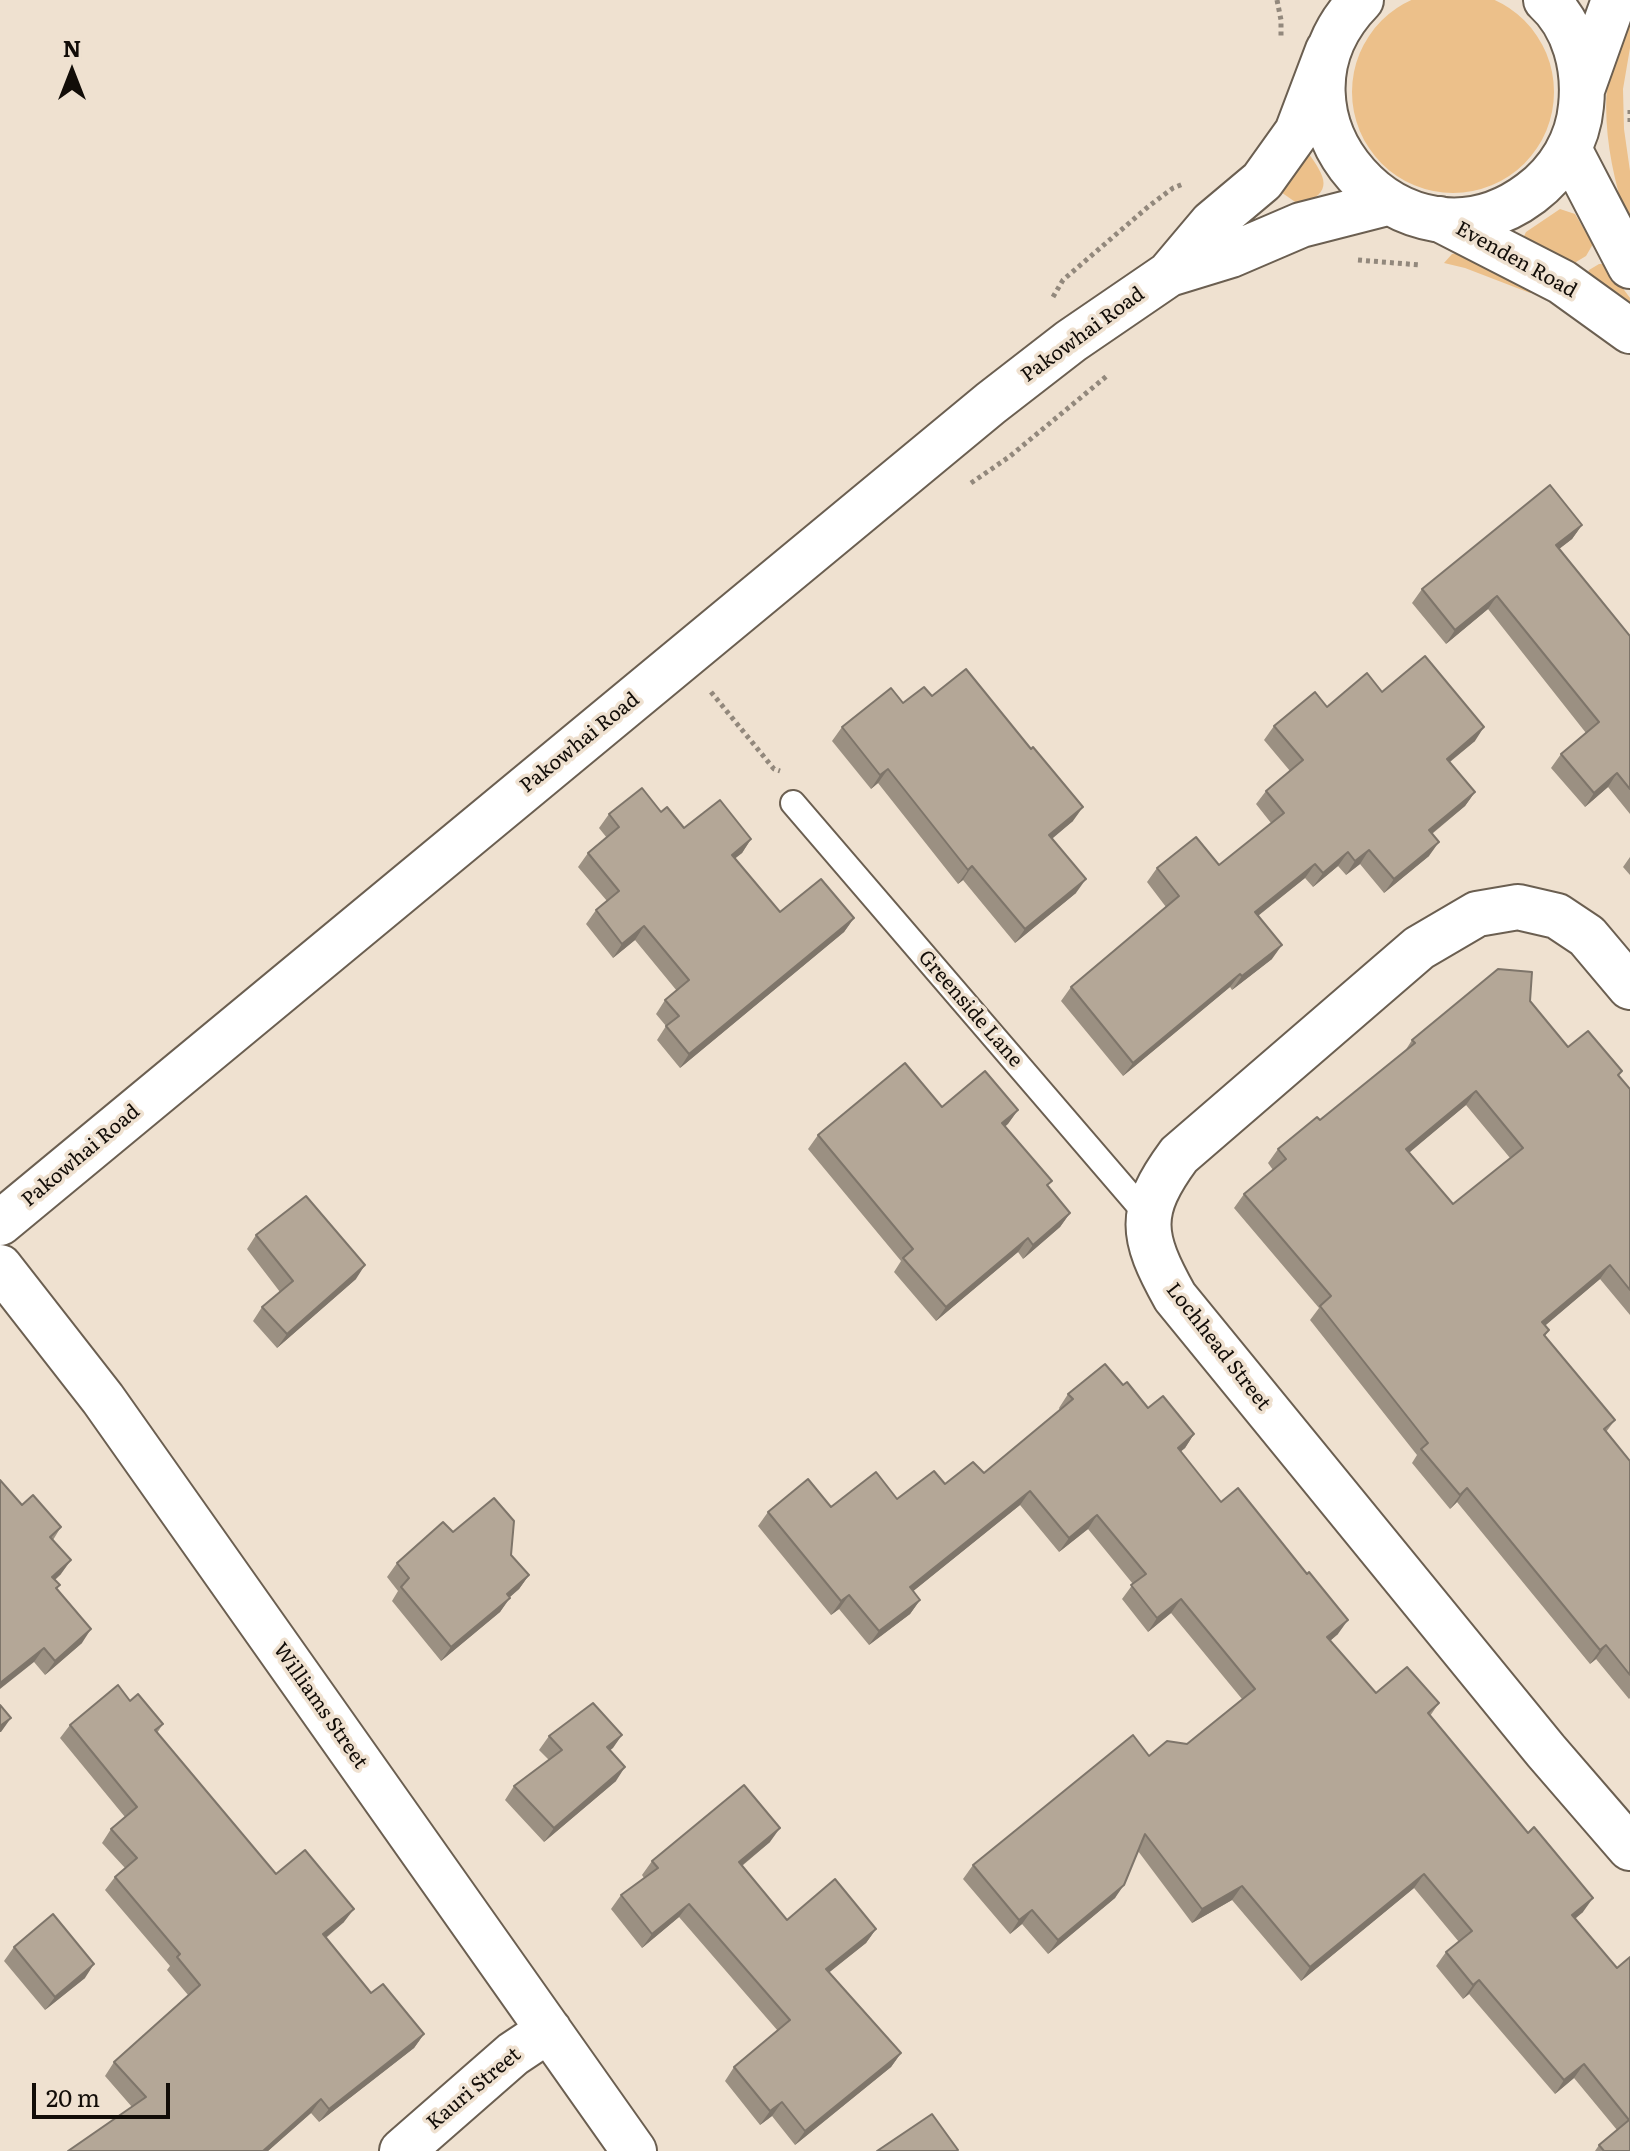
<!DOCTYPE html>
<html>
<head>
<meta charset="utf-8">
<style>
	body { margin:0 }
	#map { position:relative; width:1630px; height:2151px; overflow:hidden; background:#efe1d0; font-family:Literata,serif }
	canvas { display:block }
	.north { position:absolute; left:32px; top:32px; width:80px; height:80px; -webkit-text-stroke:6px #efe1d0; paint-order:stroke; rotate:0deg; font-size:22px; font-weight:700; line-height:32px; text-align:center; color:#120d08 }
	.north::after { content:''; display:block; margin:auto; width:28px; height:36px; background:#120d08; clip-path:polygon(50% 0,100% 100%,50% 72%,0 100%) }
	.scale { position:absolute; left:32px; top:2083px; width:138px; height:36px; box-sizing:border-box; border:4px solid #120d08; border-top:0; padding-left:10px; font-size:24px; line-height:28px; white-space:nowrap; color:#120d08; -webkit-text-stroke:6px #efe1d0; paint-order:stroke }
</style>
</head>
<body>
<div id="map">
<canvas width="1630" height="2151"></canvas>
<div class="north">N</div>
<div class="scale">20 m</div>
</div>
<script>
const ctx = document.querySelector('canvas').getContext('2d');
ctx.lineJoin = 'round';
function paint(path, color) {
  ctx.fillStyle = color;
  ctx.fill(path, 'evenodd');
}
function trace(path, color, width, dash) {
  ctx.strokeStyle = color;
  ctx.lineWidth = width;
  ctx.lineCap = dash ? 'butt' : 'round';
  ctx.setLineDash(dash || []);
  ctx.stroke(path);
}
function label(font, color, halo, rows, align = 'center') {
  ctx.font = font + ' Literata,serif';
  ctx.lineWidth = 7;
  ctx.setLineDash([]);
  ctx.textBaseline = 'middle';
  ctx.strokeStyle = halo;
  ctx.fillStyle = color;
  for (const [text, x, y, turn = 0] of rows) {
    ctx.save();
    ctx.translate(x, y);
    ctx.rotate((+turn || 0) * Math.PI / 180);
    ctx.textAlign = isNaN(turn) ? turn : align;
    if (halo) ctx.strokeText(text, 0, 0);
    ctx.fillText(text, 0, 0);
    ctx.restore();
  }
}
paint(new Path2D(`
	M1352 92a101 101 0 1 1 202 0a101 101 0 1 1-202 0Z
	M1630,0v48l-7,41 1,40 6,42v47h-4c-15,-47 -25,-98 -17,-147 4,-23 14,-48 21,-71z
	M1307,151c18,26 28,39 -6,55l-23,-16z
	M1560,209l15,5 18,30 -7,12 -15,9 -48,-27 3,-6z
	M1461,253l78,40h-9l-65,-25 -21,-5 8,-9z
	M1599,264h6l25,34v16l-45,-34 4,-10z`), '#ecc08a');
const service = new Path2D(`
	M793,803l354,412`);
const minor = new Path2D(`
	M1569,149l61,117
	M1439,219l123,63 68,49
	M1630,987l-43,-51 -30,-20 -39,-9 -41,7 -58,34 -240,207c-42,57 -38,81 -4,142l371,454 84,97
	M0,1267l103,132 531,752
	M402,2151l111,-97 36,-24`);
const secondary = new Path2D(`
	M1361,0c-112,114 44,288 170,193 28,-21 47,-52 50,-87 4,-37 -6,-80 -35,-106
	M1583,87l31,-87
	M1169,274l62,-19 70,-30 86,-22
	M0,1223l991,-820 80,-62 98,-67 43,-51 50,-42 35,-49 31,-82`);
trace(service, '#6b5f51', 28);
trace(minor, '#6b5f51', 48);
trace(secondary, '#6b5f51', 48);
trace(new Path2D(`
	M1277,0l4,20v19
	M1630,110v12
	M1358,260l62,5
	M1053,297l10,-17 86,-74 24,-18 10,-4
	M971,483l38,-26 99,-82
	M711,692l63,77 6,2`), '#92887c', 5, [4, 4]);
trace(service, '#fff', 24);
trace(minor, '#fff', 44);
trace(secondary, '#fff', 44);
paint(new Path2D(`
	M1582,525l-10,14 -13,10 71,87v178l-22,-27 -23,20 -34,-39 10,-14 25,-21 -98,-124 -42,35 -34,-41 10,-14z
	M1382,692l93,49 -25,21 25,30 -10,14 -33,28 -3,22 -45,37 -24,-29 -14,11 -8,-9 -25,21 -8,-9 -47,38 14,43 -40,31 -2,-3 -107,89 -62,-75 10,-14 95,-80 -19,-25 10,-14 62,-3 52,-42 -15,-19 10,-13 24,-20 -26,-31 10,-14 53,-19z
	M932,696l141,125 -21,17 24,55 -61,50 -52,-63 -5,4 -80,-101 -7,6 -39,-48 10,-14 61,-24z
	M661,812l23,16 67,11 -9,14 -7,5 45,54 74,6 -10,14 -164,136 -23,-28 9,-14 -10,-12 9,-14 12,-9 -42,-51 -22,18 -27,-34 10,-14 11,-9 -29,-34 10,-14 19,-15 -8,-10 10,-14z
	M1630,857v18l-7,-8z
	M1530,1001l38,46 50,28 12,14v226l-30,-36 -55,46 4,5 -4,6 70,84 -9,12 24,29v237l-1,1 -33,-40 -6,5 -133,-162 -7,7 -38,-46 5,-8 -107,-135 9,-12 -85,-100 10,-14 29,-24 -5,-7 10,-14 42,-29 85,-69 7,-11zM1466,1105l44,53 -57,46 -44,-52z
	M942,1107l76,3 -13,17 43,60 22,26 -10,14 -37,32 -5,-7 -82,69 -42,-49 7,-11 -93,-112 10,-14z
	M256,1235l100,44 -79,69 -24,-27 9,-14 18,-15 -33,-43z
	M1123,1385l25,23 46,26 -9,14 -5,4 41,50 117,132 -8,7 46,52 63,10 -9,13 153,196 -8,7 42,49 13,-11v194h-35l4,-6 18,-15 -43,-52 -19,16 -86,-100 -6,5 -27,-33 10,-14 13,-10 -45,-54 -113,93 -69,-81 -40,23 -54,-72 -23,47 -67,56 -26,-30 -12,10 -47,-55 10,-14 176,-109 38,-12 55,-45 -71,-86 -23,19 -26,-33 11,-15 -45,-55 -29,23 -39,-47 -107,86 7,9 -10,14 -41,31 -30,-36 -8,6 -73,-89 10,-14 129,-13 87,-26 76,-63 -1,-2 9,-14z
	M22,1505l39,22 -8,13 8,34 -6,6 5,5 -3,4 25,54 -37,32 -11,-13z
	M453,1532l58,23 18,20 -10,14 -10,9 -9,14 -59,49 -49,-60 6,-10 -11,-14 10,-14z
	M130,1701l33,23 -6,9 119,141 68,48 -18,16 45,55 53,41 -10,14 -95,74 -8,-9 -43,38h-200l64,-44 -27,-31 9,-14 74,-67 -21,-25 3,-4 -65,-76 10,-13 10,-9 -23,-25 9,-14 14,-12 -65,-79 10,-13z
	M622,1735l-12,15 6,31 -72,61 -39,-42 9,-14 35,-26 -10,-10 10,-14z
	M770,1842l-28,24 45,54 89,9 -10,14 -37,29 72,81 -10,14 -96,78 -23,-29 -12,9 -35,-44 9,-14 44,-36 -99,-114 -37,31 -31,-39 10,-14 23,-17 -2,-3 10,-14z
	M14,1947l71,31 -40,32 -41,-49z`), '#9b9082');
paint(new Path2D(`
	M1582,525l-10,14 -26,20 10,-14z
	M1497,596l-9,13 -42,35 9,-14z
	M1484,727l-9,14 -38,31 10,-13z
	M888,769l-10,14 -7,6 9,-14z
	M1617,773l-9,14 -23,20 9,-14z
	M1475,792l-10,14 -46,38 10,-14z
	M1083,807l-10,14 -33,28 9,-14z
	M751,839l-9,14 -20,16 10,-14z
	M1439,842l-10,14 -45,37 10,-14z
	M1369,850l-9,14 -14,11 9,-14z
	M1348,852l-10,14 -25,21 10,-14z
	M1315,864l-10,14 -60,48 10,-14z
	M972,866l-9,14 -5,4 10,-14z
	M1086,879l-10,14 -61,50 10,-14z
	M854,918l-10,14 -164,136 9,-14z
	M644,926l-9,14 -22,18 9,-14z
	M1282,945l-10,14 -40,31 10,-14z
	M1240,974l-10,13 -107,89 10,-13z
	M1476,1091l-10,14 -69,58 9,-14z
	M1018,1110l-10,14 -16,13 10,-14z
	M1070,1213l-10,14 -37,32 10,-14z
	M1028,1238l-10,14 -82,69 10,-14z
	M365,1265l-9,14 -79,69 10,-14z
	M1610,1265l-10,14 -67,57 9,-14z
	M1194,1434l-9,14 -17,14 10,-14z
	M1467,1488l-10,14 -7,7 10,-14z
	M1030,1491l-10,14 -119,96 9,-14z
	M1097,1515l-9,14 -29,23 10,-14z
	M71,1560l-10,14 -19,17 10,-14z
	M529,1575l-10,14 -22,19 10,-14z
	M849,1595l-10,14 -8,6 10,-14z
	M510,1598l-10,14 -59,49 10,-14z
	M1181,1599l-10,14 -23,19 9,-14z
	M920,1600l-10,14 -41,31 10,-14z
	M1348,1620l-10,14 -20,17 9,-14z
	M91,1629l-9,14 -37,32 10,-14z
	M1606,1645l-10,14 -6,5 10,-14z
	M44,1648l-10,14 -34,27v-6z
	M11,1718l-10,14h-1v-6z
	M622,1735l-9,13 -16,13 10,-14z
	M625,1767l-9,14 -72,61 10,-14z
	M780,1828l-10,14 -41,34 10,-14z
	M1424,1874l-10,14 -113,93 9,-14z
	M1124,1885l-9,13 -67,56 10,-14z
	M1242,1886l-10,14 -40,23 10,-14z
	M1593,1898l-10,14 -21,17 10,-14z
	M689,1904l-10,13 -37,31 10,-14z
	M354,1909l-10,13 -31,26 10,-14z
	M1032,1910l-10,14 -12,10 9,-14z
	M876,1929l-10,14 -50,40 10,-14z
	M94,1964l-9,14 -40,32 10,-13z
	M1479,1980l-10,14 -6,5 10,-14z
	M424,2034l-10,14 -95,74 10,-13z
	M901,2053l-10,14 -96,78 10,-14z
	M1584,2064l-10,14 -19,16 9,-14z
	M321,2099l-10,14 -43,38h-5z
	M782,2102l-10,14 -12,9 10,-14z`), '#7e756a');
const building = new Path2D(`
	M1550,485l32,40 -26,20 74,91v153l-13,-16 -23,20 -33,-39 38,-32 -102,-126 -42,34 -33,-41z
	M1425,656l59,71 -37,32 28,33 -46,38 10,12 -45,37 -25,-29 -14,11 -7,-9 -25,21 -8,-9 -60,48 27,33 -40,31 -2,-2 -107,89 -62,-76 108,-91 -22,-28 39,-31 23,28 65,-52 -18,-22 37,-31 -29,-34 41,-34 12,15 40,-34 15,19z
	M966,669l65,80 2,-2 50,60 -34,28 37,44 -61,50 -53,-63 -4,4 -80,-101 -8,6 -38,-48 49,-39 12,15 21,-16 8,9z
	M642,788l19,24 6,-5 17,21 36,-28 31,39 -19,16 48,57 41,-33 33,39 -165,136 -23,-28 13,-10 -14,-16 24,-20 -45,-54 -22,18 -26,-34 23,-19 -31,-38 31,-26 -10,-13z
	M1498,969l34,3 -2,29 38,46 20,-16 34,40 -4,4 12,14v201l-20,-25 -68,57 7,8 -5,5 71,85 -11,9 26,32v214l-24,-30 -6,5 -133,-162 -7,7 -39,-46 7,-6 -108,-137 11,-10 -87,-102 42,-35 -8,-10 39,-32 3,3 95,-77 -3,-3zM1476,1091l47,57 -70,56 -47,-55z
	M905,1063l37,44 43,-36 33,39 -16,13 50,58 -5,4 23,28 -37,32 -5,-7 -82,69 -43,-49 10,-9 -95,-114z
	M306,1196l59,69 -78,69 -25,-27 31,-26 -37,-46z
	M1105,1364l18,21 4,-3 21,26 15,-12 31,38 -16,14 43,54 17,-14 69,86 2,-2 39,48 -21,17 49,56 31,-26 32,36 -11,10 100,120 6,-6 59,71 -21,17 45,53 13,-11v194h-26l-5,-6 30,-25 -45,-56 -20,16 -85,-100 -6,5 -27,-33 26,-21 -48,-57 -114,93 -68,-81 -40,23 -57,-75 -21,51 -66,55 -26,-30 -13,10 -46,-55 160,-130 16,21 18,-15 20,3 68,-55 -74,-90 -24,19 -26,-33 15,-11 -49,-59 -28,23 -39,-47 -120,96 10,13 -41,31 -30,-36 -8,6 -73,-89 40,-33 23,28 45,-35 21,27 37,-28 11,13 28,-22 11,11 89,-74 -5,-5z
	M0,1480l22,25 11,-10 28,32 -11,10 21,23 -19,17 8,8 -4,3 35,41 -36,32 -11,-13 -44,35z
	M494,1498l20,23 -3,34 18,20 -22,19 3,4 -59,49 -50,-60 8,-9 -12,-15 46,-41 10,10z
	M118,1685l12,16 8,-7 25,30 -8,6 121,144 29,-24 49,59 -31,25 48,59 12,-9 41,50 -95,75 -8,-10 -58,52h-195l78,-54 -32,-35 86,-77 -23,-28 3,-3 -65,-77 22,-19 -26,-29 26,-22 -67,-82z
	M593,1703l29,32 -15,12 18,20 -71,61 -40,-42 48,-36 -13,-14z
	M0,1705l11,13 -11,8z
	M744,1785l36,43 -41,34 48,58 48,-41 41,50 -50,40 75,84 -96,78 -23,-29 -12,9 -36,-44 56,-47 -101,-116 -37,30 -31,-39 37,-27 -6,-7z
	M53,1914l41,50 -39,33 -41,-50z
	M932,2114l26,36 -2,1h-79z`);
paint(building, '#b4a797');
trace(building, '#7e756a', 2);
label('20px', '#120d08', '#efe1d0', [
	["Evenden Road",1516,260,29],
	["Pakowhai Road",1083,335,-36],
	["Pakowhai Road",580,743,-39],
	["Greenside Lane",970,1009,49],
	["Pakowhai Road",81,1156,-40],
	["Lochhead Street",1218,1347,52],
	["Williams Street",320,1706,55],
	["Kauri Street",474,2089,-40]
]);
</script>
</body>
</html>
